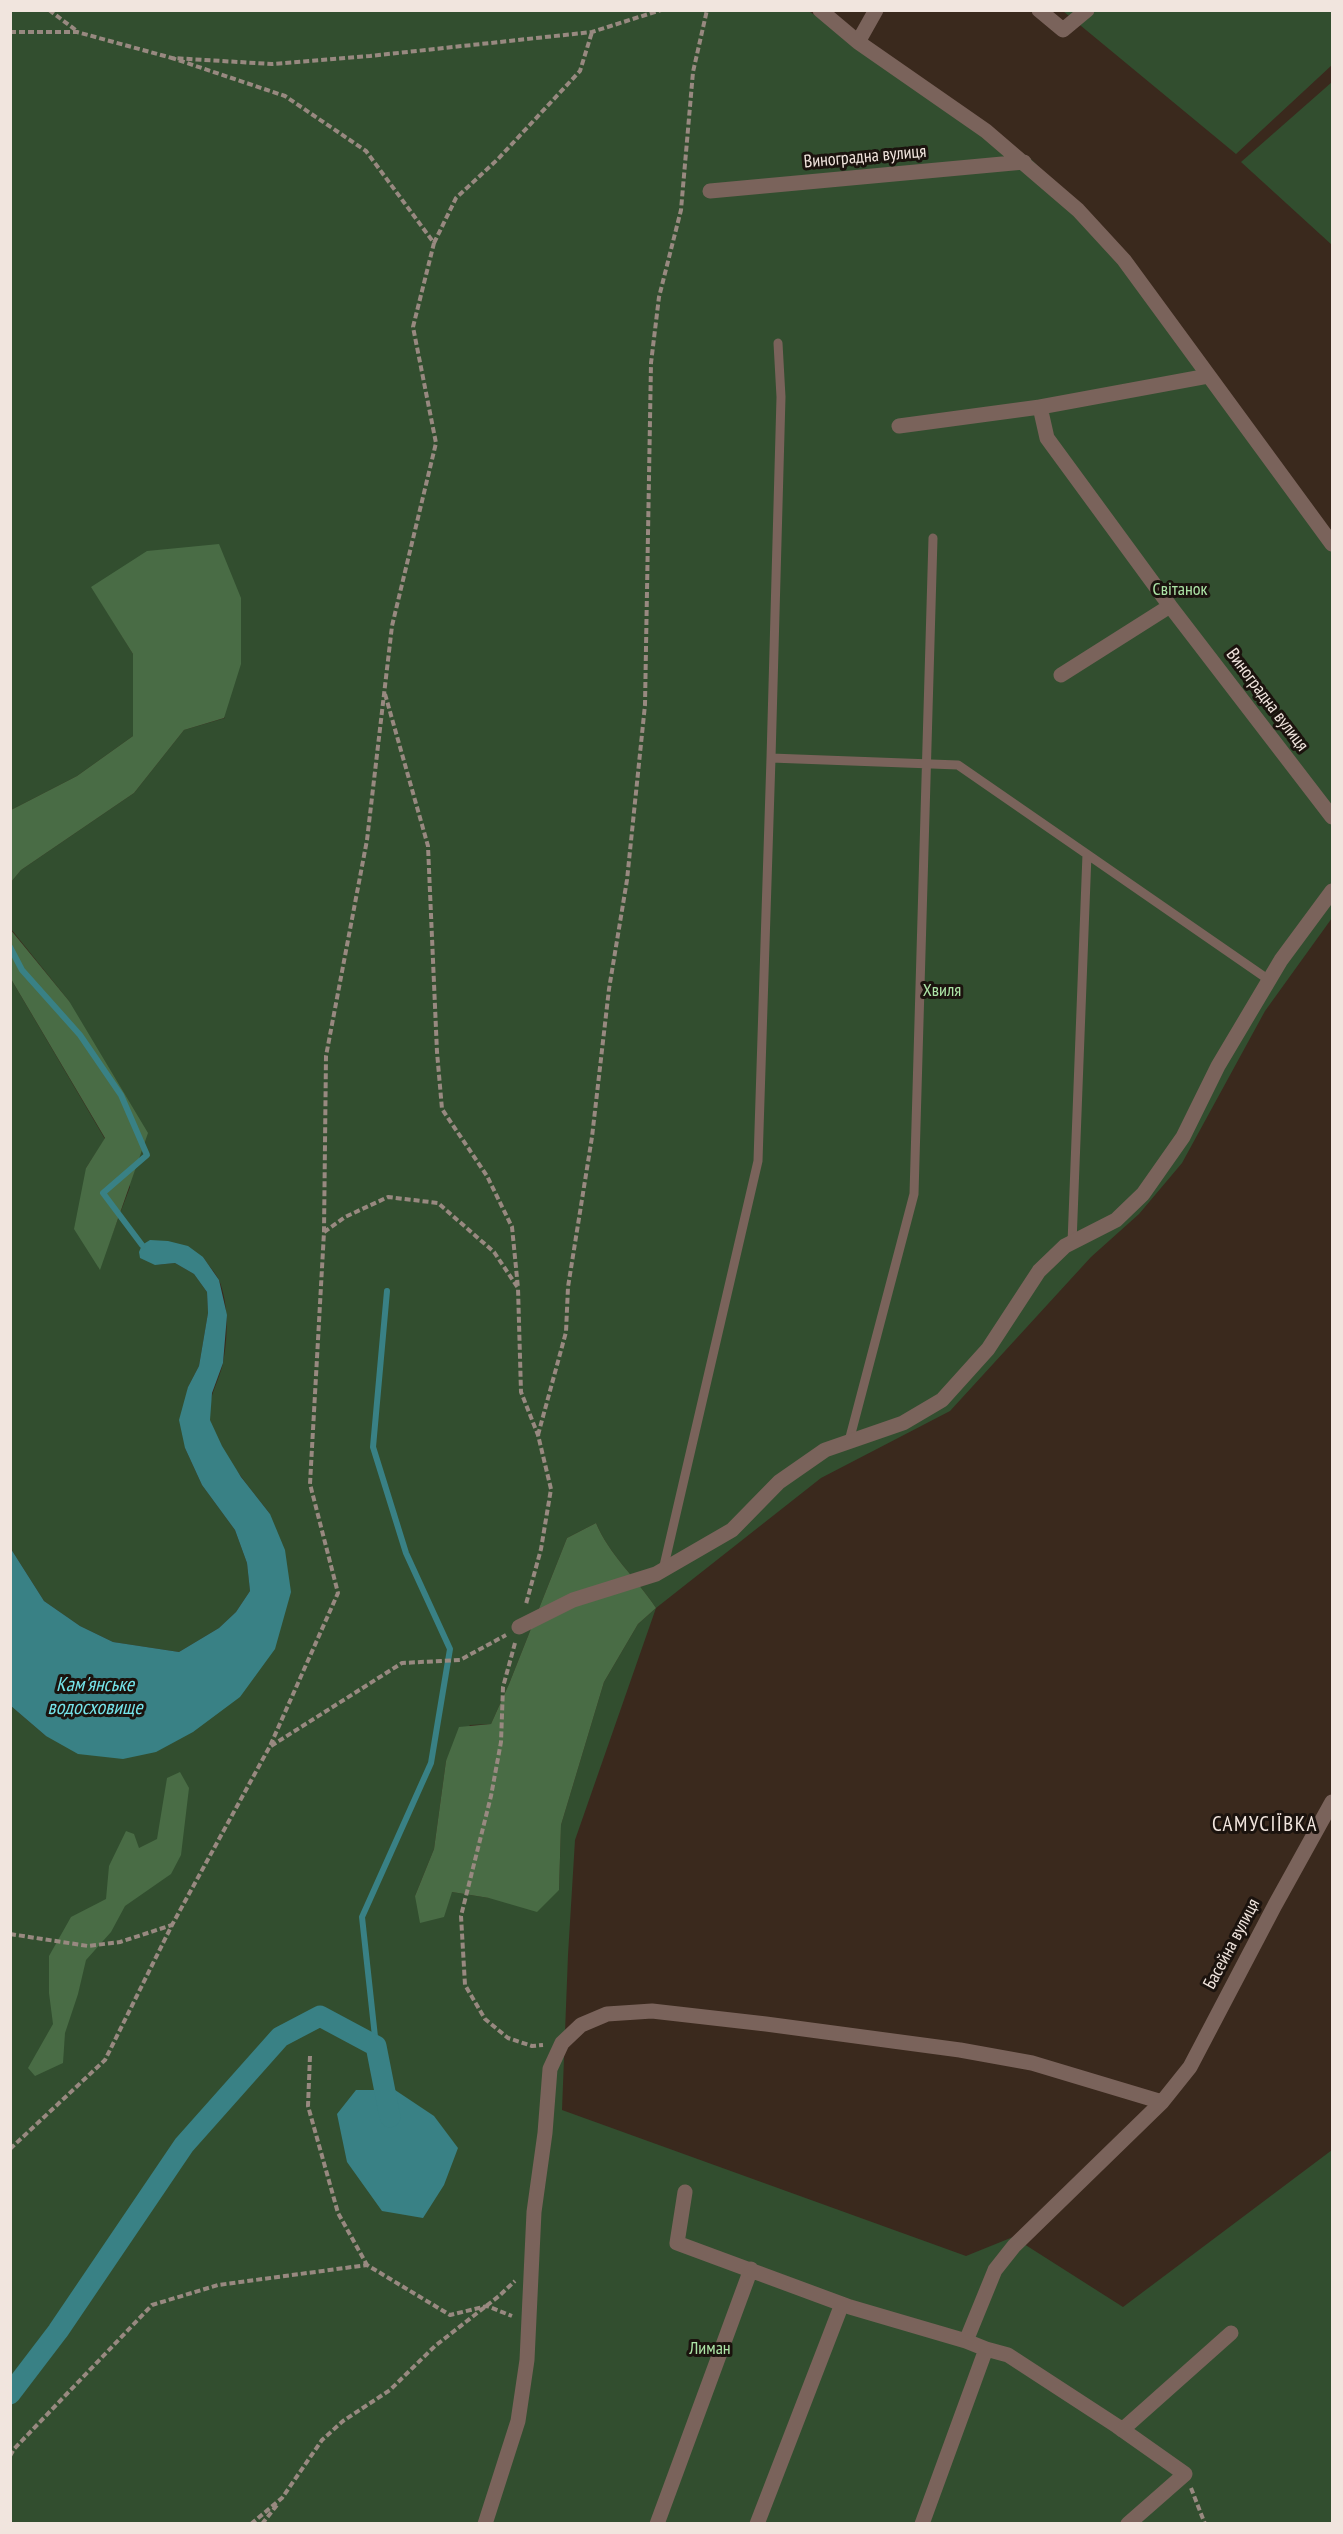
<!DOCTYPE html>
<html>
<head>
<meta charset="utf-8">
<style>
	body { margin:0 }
	#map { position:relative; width:1343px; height:2534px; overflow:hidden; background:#3a291d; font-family:"PT Sans Narrow",sans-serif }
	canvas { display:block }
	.frame { position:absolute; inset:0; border:12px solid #f1e5de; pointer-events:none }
</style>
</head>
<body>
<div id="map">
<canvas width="1343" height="2534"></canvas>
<div class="frame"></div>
</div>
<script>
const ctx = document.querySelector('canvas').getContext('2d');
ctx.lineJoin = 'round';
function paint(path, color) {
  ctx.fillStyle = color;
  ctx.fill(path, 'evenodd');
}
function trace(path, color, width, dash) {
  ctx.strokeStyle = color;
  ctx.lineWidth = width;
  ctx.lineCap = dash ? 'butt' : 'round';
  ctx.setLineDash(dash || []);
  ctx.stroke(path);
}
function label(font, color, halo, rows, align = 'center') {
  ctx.font = font + ' "PT Sans Narrow",sans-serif';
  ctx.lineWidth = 6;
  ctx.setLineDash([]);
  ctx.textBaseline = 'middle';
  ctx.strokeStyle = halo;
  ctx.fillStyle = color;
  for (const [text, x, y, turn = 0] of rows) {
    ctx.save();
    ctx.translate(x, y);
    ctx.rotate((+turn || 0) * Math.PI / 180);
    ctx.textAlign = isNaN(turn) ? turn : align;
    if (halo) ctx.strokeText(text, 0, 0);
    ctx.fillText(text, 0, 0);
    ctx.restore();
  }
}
paint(new Path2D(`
	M796,10l14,2 220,146 97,98 205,280v382l-67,93 -83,152 -43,51 -48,43 -141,154 -129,67 -165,130 -81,232 -7,115 -6,155 404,146 47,-19 110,70 209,-157v373h-1321v-817l35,30 194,-39 30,-183c-18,-24 -53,-64 -60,-93 -4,-21 9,-39 13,-58 5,-25 6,-59 -4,-83 -4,-8 -11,-15 -16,-23l-48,8 20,-2 19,11 13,18 1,21 -9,53 -11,21 -3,61 17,37 33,45 12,33 3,28 -14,21 -17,16 -40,24 -66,-10 -33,-16 -36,-25 -33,-52v-570l94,160 -19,29 13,101 31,-82 -61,-186 -58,-72v-47l10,-12 113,-77 50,-63 41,-12 -133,-131 41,67v82l-56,40 -66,34v-799zM596,1523c12,30 41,56 60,85l-18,16 -34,58 -43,143 -2,65 -70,8 -37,-6 -37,4 19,-47 12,-88 24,-36 21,-1 18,-40 58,-146z
	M1063,11h269v54l-96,89z
	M1332,82v163l-91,-83z`), '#324e2f');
paint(new Path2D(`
	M219,544l22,54v66l-17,54 -40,12 -50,63 -113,77 -10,12v-72l66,-34 56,-40v-82l-42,-67 56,-36z
	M10,929l59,72 79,132 -48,137 -26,-41 12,-61 19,-30 -94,-159z
	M596,1523c12,30 41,56 60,85l-18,16 -34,58 -43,143 -2,65 -22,22 -48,-14 -37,-6 -8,25 -24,6 -5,-27 19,-47 12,-88 13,-34 32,-3 18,-40 58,-146z
	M180,1772l9,16 -8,67 -10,19 -46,32 -14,26 -25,28 -8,34 -13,39 -2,30 -28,13 -7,-8 25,-44 -4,-31v-37l22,-39 35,-18 3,-33 17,-35 8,3 5,14 18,-9 10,-61z`), '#496c45');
paint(new Path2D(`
	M150,1240l18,1 20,5 15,11 16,23 8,35 -4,48 -11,30 -2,27 12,26 19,31 29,37 15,36 6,42 -16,57 -35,48 -47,35 -37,20 -33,7 -45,-5 -32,-18 -35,-30v-157l33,52 36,25 33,16 66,10 40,-24 17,-16 14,-21 -3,-28 -12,-33 -33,-45 -17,-37 -6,-28 9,-33 11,-21 9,-53 -1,-21 -13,-18 -19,-11 -20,2 -15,-7 -1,-6 3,-7z
	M356,2090h39l39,26 24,32 -14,37 -21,33 -41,-7 -35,-49 -10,-48z`), '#398185');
trace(new Path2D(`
	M10,947l12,23 58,65 41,60 26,60 -44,38 39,52
	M376,2046l-14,-129 69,-154 19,-114 -44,-96 -33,-106 14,-156`), '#398185', 6);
trace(new Path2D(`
	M10,2394l48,-63 126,-186 96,-108 40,-21 56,30 14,71`), '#398185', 21);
trace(new Path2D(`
	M49,10l28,21
	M10,32h67l95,26 100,6 98,-8 222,-24 69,-22
	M434,243l22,-45 42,-39 82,-88 12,-39
	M385,694l43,152 9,206 5,57 45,67 25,51 6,61
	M324,1232l21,-15 43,-20 50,6 56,49 24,36 3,104 17,43 13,54 -10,60 -15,55
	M538,1435l28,-103 2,-45 24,-150 17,-148 18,-109 18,-175 6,-342 8,-66 22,-87 12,-138 14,-62
	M515,1643l-12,44 -2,55 -10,54 -30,120 4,69 20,34 23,19 24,8 11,-1
	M271,1746l131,-83 58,-3 46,-25
	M10,1934l78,12 32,-4 52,-17
	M310,2056l-2,50 30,107 29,52
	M10,2149l95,-89 67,-135 98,-179 68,-153 -28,-109 14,-252 2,-176 41,-216 25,-214 44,-183 -23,-116 21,-84 -68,-92 -81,-55 -113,-38
	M10,2456l4,-7 138,-144 66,-20 149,-20 83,50 37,-9 25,10
	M1191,2488l14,36
	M251,2524l31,-26 40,-58 21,-19 47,-31 45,-44 64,-50 16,-15
	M262,2524l15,-19`), '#988980', 4, [6, 3]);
trace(new Path2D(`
	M771,758l10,-361 -3,-54
	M1072,1243l15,-389
	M849,1441l65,-247 19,-656
	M663,1570l95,-409 13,-403 187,7 311,215`), '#7a635b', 9);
trace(new Path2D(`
	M820,10l38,32 128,89 92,79 46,50 208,284
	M1039,10l24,20 24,-20
	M858,42l18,-32
	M710,191l314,-29
	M1208,376l-168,31 7,31 123,168 162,211
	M899,426l141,-19
	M1061,675l109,-69
	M519,1627l54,-27 83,-26 76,-44 47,-48 46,-32 78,-27 39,-23 46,-51 51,-78 26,-25 51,-26 27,-26 40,-57 35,-71 63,-106 51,-69
	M685,2192l-8,51 173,64 116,34
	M986,2349l22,6 109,71 68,48 -57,50
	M1122,2430l109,-97
	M485,2524l33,-103 9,-61 7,-148 11,-79 5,-64 12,-26 19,-18 26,-11 45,-3 114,13 194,26 72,13 130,39
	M657,2524l94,-255
	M757,2524l85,-220
	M922,2524l64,-175 -20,-8 29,-71 19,-24 148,-144 28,-35 85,-162 57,-103`), '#7a635b', 15);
label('18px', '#f1e5de', '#1b130e', [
	["Виноградна вулиця",865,157,-5],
	["Виноградна вулиця",1267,700,53],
	["Басейна вулиця",1232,1944,-62]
]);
label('18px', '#ade5a7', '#1b130e', [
	["Світанок",1180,590],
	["Хвиля",942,991],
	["Лиман",710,2349]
]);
label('italic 20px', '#75e4ea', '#1b130e', [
	["Кам'янське",95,1685],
	["водосховище",95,1708]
]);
ctx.letterSpacing = '1.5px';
label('21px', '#f1e5de', '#1b130e', [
	["САМУСІЇВКА",1265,1825]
]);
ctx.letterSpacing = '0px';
</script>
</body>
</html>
